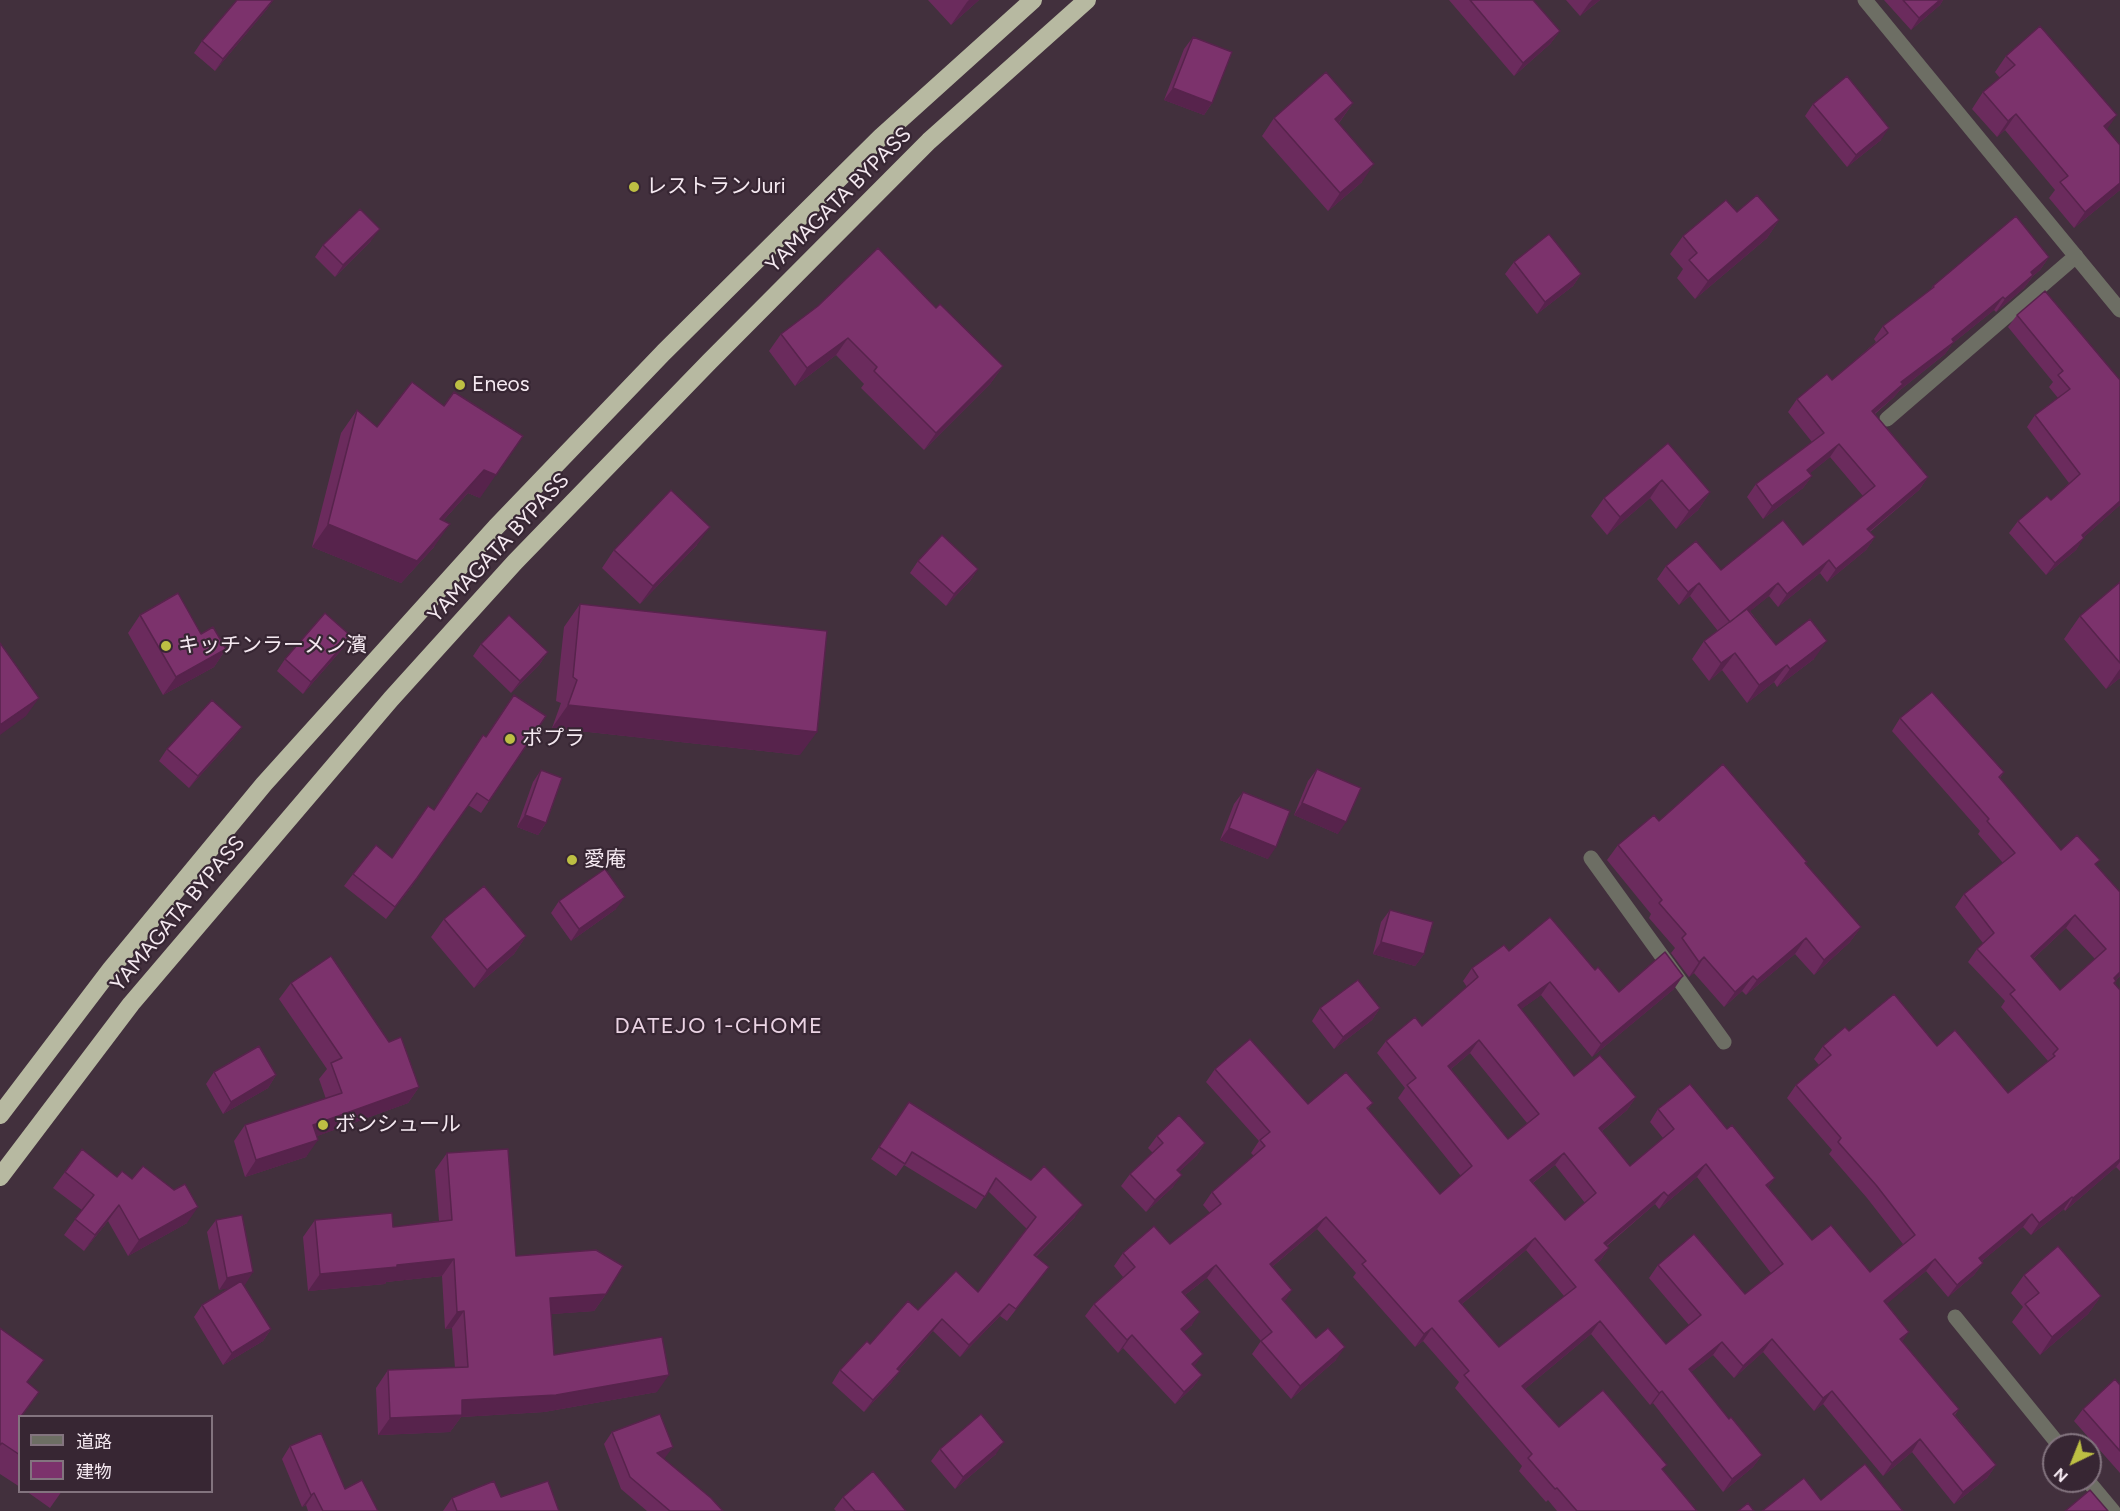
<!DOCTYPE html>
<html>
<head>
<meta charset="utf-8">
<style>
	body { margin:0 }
	#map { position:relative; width:2120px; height:1511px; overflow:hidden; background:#42303d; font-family:Figtree,"Noto Sans JP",sans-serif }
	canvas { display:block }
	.legend { position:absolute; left:18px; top:1415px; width:195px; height:78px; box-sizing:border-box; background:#372633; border:2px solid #83747f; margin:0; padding:8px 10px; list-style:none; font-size:18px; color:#f5e9f1 }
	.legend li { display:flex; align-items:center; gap:12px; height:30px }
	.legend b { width:30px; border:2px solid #83747f }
	.north { position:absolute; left:2042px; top:1433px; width:60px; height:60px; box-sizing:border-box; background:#372633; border:2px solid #83747f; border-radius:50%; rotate:223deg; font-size:16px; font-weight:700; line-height:24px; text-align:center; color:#f5e9f1 }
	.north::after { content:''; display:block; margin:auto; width:21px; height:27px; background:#bdbf43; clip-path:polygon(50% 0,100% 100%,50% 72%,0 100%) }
</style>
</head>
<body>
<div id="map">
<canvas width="2120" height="1511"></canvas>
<ul class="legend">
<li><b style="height:8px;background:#6d6e64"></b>道路</li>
<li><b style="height:16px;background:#7c326c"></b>建物</li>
</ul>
<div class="north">N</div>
</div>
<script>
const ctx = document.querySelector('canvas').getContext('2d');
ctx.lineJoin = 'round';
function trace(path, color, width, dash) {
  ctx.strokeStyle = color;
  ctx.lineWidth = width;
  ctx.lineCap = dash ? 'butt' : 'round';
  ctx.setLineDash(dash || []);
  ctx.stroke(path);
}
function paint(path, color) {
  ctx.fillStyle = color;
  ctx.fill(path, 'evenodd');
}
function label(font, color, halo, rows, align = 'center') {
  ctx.font = font + ' Figtree,"Noto Sans JP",sans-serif';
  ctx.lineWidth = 4.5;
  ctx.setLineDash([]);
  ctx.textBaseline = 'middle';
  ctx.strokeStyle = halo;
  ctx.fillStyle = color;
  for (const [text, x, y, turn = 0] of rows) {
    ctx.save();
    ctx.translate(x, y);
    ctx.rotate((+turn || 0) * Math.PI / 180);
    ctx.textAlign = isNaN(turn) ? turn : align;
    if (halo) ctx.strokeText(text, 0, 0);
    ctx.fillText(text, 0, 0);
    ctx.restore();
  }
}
trace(new Path2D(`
	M1865,0l255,310
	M1887,419l189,-163
	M1591,858l133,184
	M1955,1317l104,128
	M2088,1481l25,30`), '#6d6e64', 15);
trace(new Path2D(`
	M0,1115l111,-146 153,-185 232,-257 168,-175 217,-215 152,-137
	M0,1177l131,-173 260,-305 124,-137 194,-200 220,-221 158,-141`), '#b7b9a1', 18);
paint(new Path2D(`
	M273,0l-6,9 -52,62 -21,-18 8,-12z
	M928,0h51l-28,25z
	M1449,0h84l27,31 -10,13 -36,32z
	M1566,0h34l-20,16z
	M1884,0h59l-3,5 -29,25z
	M1193,37l19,66 -8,12 -40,-15 20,-51z
	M2006,56l101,73 13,61 -46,38 -25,-30 6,-8 -50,-60 -8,7 -25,-28 11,-17 17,-14 -5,-6z
	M1353,103l-14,20 23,59 -34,29 -66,-75 12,-18z
	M1813,104l68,36 -34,27 -42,-51z
	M1737,212l42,8 -12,18 -72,61 -18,-21 6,-9 -13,-15 13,-18z
	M371,241l-36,36 -20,-20 8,-12z
	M2049,257l-9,13 -7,6 -9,12 -28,24 -2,-2 -41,33 -8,11 -45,36 -6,7 -19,17 53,63 -9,13 -49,42 5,5 -9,13 -39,32 -7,-9 -42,34 -9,-11 -19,15 26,34 38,14 -37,28 -3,-5 -27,21 -25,-33 -13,11 -17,-22 12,-18 14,-10 -28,-35 -11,9 -22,-26 9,-13 55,4 82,-25 60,-49 -33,-39 -20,16 2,3 -9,12 -40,31 -16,-22 9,-13 56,-42 -24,-30 9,-13 35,-19 44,-38 -2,-3 9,-13 47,-36 3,-4z
	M1514,262l67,12 -8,12 -36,28 -32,-40z
	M936,308l67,58 -13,18 -66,66 -63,-62 3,-4 -28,-29 -41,31 -26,-35 12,-17z
	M2017,315l103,65v125l-36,32 -8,13 -30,25 -37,-42 9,-12 33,-21 18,-17 -42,-56 8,-12 23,-17 -9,-11 4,-5 -45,-55z
	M357,410l20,17 103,71 -12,-5 -25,28 -9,26 -33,36 -89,-36 29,-114z
	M1668,443l42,49 -12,18 -22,19 -26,-31 -43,37 -16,-19 13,-18z
	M697,545l-57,59 -38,-36 12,-18z
	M918,561l60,8 -8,12 -24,25 -36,-33z
	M2120,582v96l-14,11 -42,-50 16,-23z
	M580,604l220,151 -248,-27 9,-25 -5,-2 8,-74z
	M140,615l61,19 25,15 -12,18 -51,28 -35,-62z
	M481,644l67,8 -9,13 -28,28 -38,-37z
	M343,648l-40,46 -26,-23 8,-12z
	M1900,718l104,54 -4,6 61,72 35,15 24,111 -4,4v1l-1,2 5,7v181l-4,-4 -51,44 -1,-2 -33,26 -8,-8 -41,34 1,2 -9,12 -26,22 -22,-26 -40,33 16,38 57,67 -4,6 41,50 -9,13 -33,26 -42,-52 -29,24 -60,-72 -9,7 -51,-59 -29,26 -21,-23 -22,17 38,47 33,36 -9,12 -30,25 -70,-89 -3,2 -59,-71 -66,55 34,38 104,43 34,41h-140l-9,-11 -2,2 -27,-31 3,-5 -67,-78 4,-6 -36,-41 -8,6 -62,-70 3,-4 -39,-44 -45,38 20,23 -8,12 52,58 -45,39 -39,-45 9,-13 -54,-63 -22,17 7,30 -9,7 11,34 8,9 -9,12 -18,17 -52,-56 -5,5 -33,-37 9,-12 29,-27 -9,-11 9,-13 47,-9 40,-31 -7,-8 9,-13 42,-36 -3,-3 8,-12 -53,-59 9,-13 93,35 65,-1 -5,6 72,85 21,-18 -63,-78 7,-10 -28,-35 9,-12 36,-15 45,-39 -4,-6 9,-13 37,-17 86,19 24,22 55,-3 -82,68 -51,-62 -20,14 53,67 62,21 -9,13 -25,21 28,35 33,-28 -13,-16 8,-13 69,20 48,49 -7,9 44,53 58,32 33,-28 -36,-46 -38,-44 3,-4 -45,-52 9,-13 23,-20 -5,-6 9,-13 26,-15 88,15 71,47 40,-32 -47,-54 4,-6 -37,-39 9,-13 6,-6 -28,-36 9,-13 39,-31 -25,-29 2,-3 -88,-100zM2066,928l29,31 -35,31 -27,-31zM1470,1053l57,70 -19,16 -57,-70zM1555,1165l30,38 -20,17 -32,-37zM1697,1177l74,96 -26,21 -87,-29 -9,13 40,47 -23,19 -69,-81 3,-2 9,-13 -2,-2 48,-42 4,5zM1526,1250l38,46 -65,51 -37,-43z
	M242,727l-9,12 -44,49 -30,-27 8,-12z
	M475,747l14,54 -8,12 -13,-8 -59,85 -23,29 -42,-33 9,-12 39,-16 42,-48z
	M1317,769l21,65 -44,-19 14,-34z
	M541,770l5,53 -8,12 -21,-8 16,-45z
	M1243,792l25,67 -48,-19 14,-36z
	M1659,821l146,43 56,63 -11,15 -36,33 -19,-21 -49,41 -4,-4 -18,16 -30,-34 -5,4 -18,-24 4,-5 -26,-30 2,-4 -44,-54 11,-15z
	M559,901l57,8 -45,32 -20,-28z
	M1390,910l34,44 -9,12 -42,-12 8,-32z
	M444,919l82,17 -12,18 -40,34 -43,-51z
	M291,983l128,104 -11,16 -91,33 -11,21 -61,20 -11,-36 11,-16 81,-26 -7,-20 8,-10 -48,-70z
	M1320,1008h60l-8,12 -38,29 -22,-28z
	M214,1072l62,3 -8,13 -45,26 -17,-30z
	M909,1102l166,115 -39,40 4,22 -33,42 -7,-5 -40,41 -27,-26 -34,39 1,1 -9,12 -27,29 -32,-29 8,-13 30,-26 48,-34 60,-18 49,-63 -39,-38 -12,18 -72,-44 -8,11 -25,-17z
	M1157,1136l48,7 -8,12 -18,17 -6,15 -27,25 -25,-26 9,-12 23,-21 -5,-5z
	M447,1153l69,103 90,38 -12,17 -43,3 3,41 103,37 -113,20 -83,5 -11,15 -72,3 -2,-47 12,-18 67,-2 -3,-40 -7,1 -3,-53 -56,6 -1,2 -77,7 -5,-54 12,-17 78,7 46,-6 -4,-51z
	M65,1172l52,5 15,2 42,11 13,33 -59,33 -20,-35 -24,30 -20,-16 18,-25 -29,-22z
	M216,1220l29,65h-2l28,44 -8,12 -40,24 -29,-48 8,-12 28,-18 -11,3 -12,-58z
	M2024,1275l77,21 -13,18 -48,41 -28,-33 11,-15 -12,-14z
	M0,1328l28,55 -8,33v71l-20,-13z
	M2120,1385v88l-46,-52 9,-12z
	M612,1432l52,27 59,52h-76l-26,-22 -17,-45z
	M290,1446l55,43 33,22h-70l-2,-6 -4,2 -20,-48z
	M940,1449l56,5 -41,35 -24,-28z
	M26,1491h36l-12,17z
	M501,1497l58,14h-116l9,-13z
	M843,1497l63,14h-70l-2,-2z`), '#6b2b5d');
paint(new Path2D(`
	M273,0l-6,9 -52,62 8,-12z
	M969,0h10l-28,25 16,-23z
	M1592,0h8l-20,16 9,-13z
	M1940,0h3l-3,5 -29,25 8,-12z
	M1560,31l-10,13 -36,32 9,-13z
	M1173,88l39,15 -8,12 -40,-15z
	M1353,103l-13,18 -17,16 12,-18z
	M2016,114l-11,16 -8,7 11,-16z
	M2117,115l-12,17 -1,-6z
	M1889,128l-8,12 -34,27 9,-12z
	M1374,164l-12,18 -34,29 12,-18z
	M2120,183v7l-46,38 11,-16z
	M1779,220l-12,18 -72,61 13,-18z
	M380,229l-9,12 -36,36 8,-12z
	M2049,257l-9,13 -7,6 -9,12 -28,24 9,-13 26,-27z
	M1581,274l-8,12 -36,28 8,-12z
	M2003,297l-9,13 -41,33 -8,11 -45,36 -6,7 -31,26 9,-12 29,-29z
	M848,338l-12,17 -41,31 12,-18z
	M1003,366l-13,18 -66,66 12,-17z
	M523,436l-43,62 -12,-5 -44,49 16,-23 44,-49z
	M1839,444l-9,13 -32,26 9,-13z
	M1812,476l-9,12 -40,31 9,-13z
	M1928,477l-9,13 -61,51 9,-12z
	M1662,480l-12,18 -43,37 13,-18z
	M1710,492l-12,18 -22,19 13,-18z
	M2120,501v4l-47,42 9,-12z
	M328,524h122l-16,23 -33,36 -89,-36z
	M710,527l-13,18 -57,59 13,-18z
	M1875,537l-9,13 -39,32 9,-13z
	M2084,538l-8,12 -30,25 9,-12z
	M1829,560l-9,13 -42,34 9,-13z
	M978,569l-8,12 -24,25 8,-12z
	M1699,583l-9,13 -11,9 9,-13z
	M1778,583l-9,13 -48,39 9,-13z
	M351,636l-8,12 -40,46 8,-12z
	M1827,641l-13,18 -37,28 13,-18z
	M226,649l-12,18 -51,28 13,-18z
	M548,652l-9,13 -28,28 9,-12z
	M1735,653l-13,17 -13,11 12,-18z
	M1787,665l-13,17 -27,21 12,-18z
	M2120,669v9l-14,11z
	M39,698l-13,18 -26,19v-10z
	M568,705l249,27 -17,23 -248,-27z
	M242,727l-9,12 -44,49 9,-12z
	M1302,803l44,19 -8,12 -44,-19z
	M525,815l21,8 -8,12 -21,-8z
	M1229,828l47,19 -8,12 -48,-19z
	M417,878l-8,12 -23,29 9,-12z
	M625,897l-9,12 -45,32 8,-12z
	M2075,915l-9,13 -44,41 9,-13z
	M1861,927l-11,15 -36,33 10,-15z
	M526,936l-12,18 -40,34 13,-18z
	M1806,938l-11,16 -49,41 11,-15z
	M1381,942l43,12 -9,12 -42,-12z
	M1704,957l-10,16 -5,4 10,-15z
	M2120,972v4l-15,14 9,-12z
	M1683,976l-9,13 -82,68 9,-13z
	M1753,976l-11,15 -18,16 11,-15z
	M1550,982l-9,13 -32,23 9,-13z
	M1380,1008l-8,12 -38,29 9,-12z
	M1479,1040l-9,13 -31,26 9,-13z
	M276,1075l-8,13 -45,26 8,-12z
	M419,1087l-11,16 -107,39 12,-17z
	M1636,1097l-9,13 -36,30 8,-12z
	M318,1140l-12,17 -61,20 11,-17z
	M1205,1143l-8,12 -28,27 8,-12z
	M1564,1153l-9,12 -34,27 9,-12z
	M2120,1159v3l-4,5 -51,44 8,-13z
	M1706,1164l-9,13 -38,32 9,-13z
	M1182,1175l-9,12 -27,25 9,-12z
	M1775,1178l-9,12v-5z
	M1664,1192l-9,12 -60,51 9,-12z
	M2072,1197l-8,12 -33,26 8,-12z
	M119,1205l-11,16 -24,30 11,-16z
	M1083,1205l-8,12 -50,50 9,-12z
	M198,1207l-11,16 -59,33 11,-16z
	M2032,1214l-9,13 -53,44 9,-13z
	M1326,1217l-9,12 -56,47 9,-12z
	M1535,1238l-9,12 -76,64 9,-13z
	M1609,1248l-9,13 -14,12 9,-13z
	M454,1259l-12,17 -56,6 -1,2 -77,7 12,-17z
	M1935,1259l-9,12 -51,43 9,-13z
	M1983,1263l-9,12 -26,22 9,-12z
	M1216,1265l-9,13 -34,26 9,-12z
	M253,1272l-8,13 -26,5 8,-12z
	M1292,1290l-8,13 -2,-4z
	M606,1294l-12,17 -56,4 12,-17z
	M2101,1296l-13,18 -48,41 12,-18z
	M1009,1304l-9,12 -40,41 9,-12z
	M464,1311l-12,17 -7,1 12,-17z
	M1200,1312l-8,13 -20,17 9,-13z
	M942,1319l-9,12 -44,50 8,-12z
	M1600,1321l-9,13 -78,65 9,-13z
	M1432,1328l-9,13 -8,6 9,-13z
	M271,1329l-8,12 -40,24 9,-12z
	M1909,1332l-9,13v-6z
	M1132,1335l-9,13 -5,5 9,-13z
	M1772,1339l-9,13 -29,26 9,-12z
	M1722,1342l-9,13 -33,26 9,-12z
	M1345,1347l-9,13 -45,39 9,-13z
	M1203,1354l-9,13 -2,-3z
	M900,1371l-9,12 -27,29 9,-12z
	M669,1375l-12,17 -113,20 -83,5 -11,15 -72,3 12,-17 72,-18z
	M1202,1375l-9,12 -18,17 9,-12z
	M1662,1391l-9,12 -3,2 9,-12z
	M1832,1391l-9,13 -9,7 9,-13z
	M1920,1439l-8,13 -29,24 9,-13z
	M1004,1442l-8,12 -41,35 8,-12z
	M673,1447l-9,12 -7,-6z
	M1762,1455l-9,12 -30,25 9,-13z
	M1996,1465l-9,13 -33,26 9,-12z
	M314,1493l-8,12 -4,2 9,-12z`), '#57234c');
const building = new Path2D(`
	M237,0h36l-50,59 -21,-18z
	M1470,0h63l27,31 -37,32z
	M1903,0h37l-21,18z
	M2040,26l77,89 -13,11 16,19v38l-35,29 -25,-30 8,-6 -52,-62 -8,7 -25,-29 32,-27 -9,-9z
	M1193,37l39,15 -20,51 -39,-15z
	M1326,72l27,31 -18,16 39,45 -34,29 -66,-75z
	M1847,76l42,52 -33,27 -43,-51z
	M1757,195l22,25 -71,61 -19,-21 8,-7 -14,-17 43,-36 11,12z
	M360,209l20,20 -37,36 -20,-20z
	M2016,216l33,41 -18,15 2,3 -28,24 -2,-2 -51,42 2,3 -53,40 2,2 -31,27 56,66 -61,52 8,8 -39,32 -7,-9 -42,34 -9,-11 -48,39 -31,-39 -11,9 -22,-26 30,-25 25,29 62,-50 20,25 72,-59 -36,-42 -32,26 5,6 -40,30 -16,-22 68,-51 -27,-34 30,-25 5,6 56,-47 -5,-7 51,-39 -1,-1z
	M1549,234l32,40 -36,28 -31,-40z
	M878,248l58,60 4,-4 63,62 -67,67 -62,-62 3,-4 -29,-29 -41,30 -26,-34 37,-28z
	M2045,291l75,89v121l-38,34 2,3 -29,25 -37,-42 29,-25 4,4 29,-26 -45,-59 35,-26 -12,-14 5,-4 -46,-56z
	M412,382l32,24 10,-14 69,44 -27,39 -12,-5 -44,49 10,5 -33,37 -89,-37 29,-114 20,17z
	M1668,443l42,49 -21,19 -27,-31 -42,37 -16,-19z
	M671,490l39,37 -57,59 -39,-36z
	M942,535l36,34 -24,25 -36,-33z
	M2120,582v81l-40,-47z
	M178,593l23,41 12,-7 13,22 -50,28 -36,-62z
	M580,604l247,27 -10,101 -249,-27 9,-25 -4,-3z
	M1747,609l29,36 34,-26 17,22 -37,28 -3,-4 -28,20 -24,-32 -14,10 -17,-22z
	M325,613l26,23 -40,46 -26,-23z
	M509,615l39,37 -28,29 -39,-37z
	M0,643l39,55 -39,27z
	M1932,692l72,80 -5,5 62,73 16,-15 23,25 -5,4 25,28v80l-6,6 2,3 -2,2 6,7v169l-47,39 -1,-1 -33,26 -7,-9 -53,44 4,5 -26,22 -22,-26 -51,42 25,31 -9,7 59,70 -6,5 43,51 -33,27 -43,-53 -28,24 -60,-72 -9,7 -51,-59 -29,27 -21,-24 -33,27 40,50 2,-2 31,38 -30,24 -70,-88 -3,2 -59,-72 -78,65 37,41 44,-37 64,75 -5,4 35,42h-120l-20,-23 -2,1 -27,-31 4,-4 -68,-79 5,-4 -37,-43 -8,6 -62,-70 4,-3 -40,-44 -56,47 22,26 -10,9 34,39 12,-10 17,19 -45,39 -39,-45 11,-9 -56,-67 -34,27 18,20 -19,17 22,25 -11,10 10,11 -18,17 -52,-57 -5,5 -33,-36 41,-37 -12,-14 31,-27 16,18 51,-40 -9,-12 53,-46 -5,-6 10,-8 -55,-63 35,-30 58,65 38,-32 27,31 -6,5 73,86 32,-28 -65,-81 9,-7 -30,-37 29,-24 7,9 56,-49 -6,-9 32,-23 5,6 41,-34 45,53 3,-3 21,25 46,-40 18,24 -82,68 -51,-62 -32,23 56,71 26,-21 36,42 -37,31 31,38 44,-37 -16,-20 32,-25 37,45 5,-4 43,53 -9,7 46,55 19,-15 39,47 45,-37 -39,-50 -38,-43 3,-4 -45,-53 35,-30 -8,-9 22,-19 4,4 45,-37 43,52 18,-16 53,63 47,-37 -2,-2 5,-5 -48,-55 5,-4 -38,-41 17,-16 -30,-39 51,-41 -28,-32 2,-2 -89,-101zM2075,915l31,34 -46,41 -29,-34zM1479,1040l60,74 -31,25 -60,-73zM1564,1153l32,40 -31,27 -35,-40zM1706,1164l77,100 -38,30 -51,-60 -36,31 43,50 -35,29 -71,-84 14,-12 -5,-5 60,-51 4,4zM1535,1238l41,49 -77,60 -40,-46z
	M514,695l32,21 -57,85 -12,-8 -60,85 -22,29 -42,-33 23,-29 16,13 36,-52 6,4 49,-75 3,2z
	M212,700l30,27 -44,49 -31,-27z
	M1723,764l84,98 -2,1 56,64 -37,33 -18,-22 -49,42 -4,-4 -18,16 -31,-35 -5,5 -17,-24 4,-4 -27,-31 3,-3 -44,-55 36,-30 5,6z
	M1317,769l44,19 -15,34 -44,-19z
	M541,770l21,8 -16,45 -21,-8z
	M1243,792l47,19 -14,36 -47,-19z
	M605,869l20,28 -46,32 -20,-28z
	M484,886l42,50 -39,34 -43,-51z
	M1390,910l43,12 -9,32 -43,-12z
	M331,956l58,86 12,-5 18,50 -106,38 5,15 -62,20 -11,-35 97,-32 -11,-30 11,-5 -51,-75z
	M1358,980l22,28 -37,29 -23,-29z
	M259,1046l17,29 -45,27 -17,-30z
	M909,1102l122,78 13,-14 39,39 -49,50 15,12 -33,42 -7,-5 -40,41 -27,-26 -45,50 3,2 -27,29 -33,-30 27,-29 3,3 38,-43 10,9 38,-39 22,21 58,-75 -40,-39 -11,19 -73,-45 -7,12 -26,-17z
	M1179,1115l26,28 -28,27 5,5 -27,25 -25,-26 33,-31 -6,-7z
	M82,1149l35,28 5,-6 10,8 11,-13 31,24 11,-6 13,23 -59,33 -20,-35 -24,30 -20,-16 19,-24 -29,-23z
	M508,1149l8,107 80,-6 27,16 -17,28 -56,4 4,57 108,-18 7,38 -113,20 -94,5v15l-72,3 -2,-48 80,-3 -4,-56 -7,1 -3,-53 -57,6v2l-77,7 -5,-54 77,-7 1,14 59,-7 -5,-67z
	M242,1215l11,57 -26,6 -11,-58z
	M2058,1246l43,50 -49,41 -27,-33 14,-11 -15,-18z
	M241,1281l30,48 -39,24 -30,-48z
	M0,1328l44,32 -17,22 12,10 -17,23 1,1h-3v39l-18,-12 -2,2z
	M2115,1379l5,6v66l-37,-42z
	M660,1414l13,33 -16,6 54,45 12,13h-53l-40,-34 -18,-45z
	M981,1414l23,28 -41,35 -23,-28z
	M321,1433l24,56 17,-9 16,31h-55l-9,-18 -3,2 -21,-49z
	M1865,1464l38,47h-141l42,-33 17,22z
	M873,1471l33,40h-51l-12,-14z
	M494,1481l7,16 47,-16 11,30h-102l-5,-13z
	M2090,1490l18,21h-43z
	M1748,1503l6,8h-16z`);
paint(building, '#7c326c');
trace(building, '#57234c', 1.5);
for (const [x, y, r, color] of [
	[634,187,6,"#bdbf43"],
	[460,385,6,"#bdbf43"],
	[166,646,6,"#bdbf43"],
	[510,739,6,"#bdbf43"],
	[572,860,6,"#bdbf43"],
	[323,1125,6,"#bdbf43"]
]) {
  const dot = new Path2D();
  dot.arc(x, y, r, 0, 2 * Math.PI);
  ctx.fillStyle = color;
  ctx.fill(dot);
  trace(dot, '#372633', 2);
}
label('21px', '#f5e9f1', '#372633', [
	["レストランJuri",646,187],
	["Eneos",472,385],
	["キッチンラーメン濱",178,646],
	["ポプラ",522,739],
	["愛庵",584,860],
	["ボンシュール",335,1125]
], 'left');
label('21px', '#f5e9f1', '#372633', [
	["YAMAGATA BYPASS",839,200,-45],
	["YAMAGATA BYPASS",499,548,-47],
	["YAMAGATA BYPASS",178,914,-50]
]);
ctx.letterSpacing = '1.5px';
label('22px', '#ebd4e4', '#372633', [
	["DATEJO 1-CHOME",719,1027]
]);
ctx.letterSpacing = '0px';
</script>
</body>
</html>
